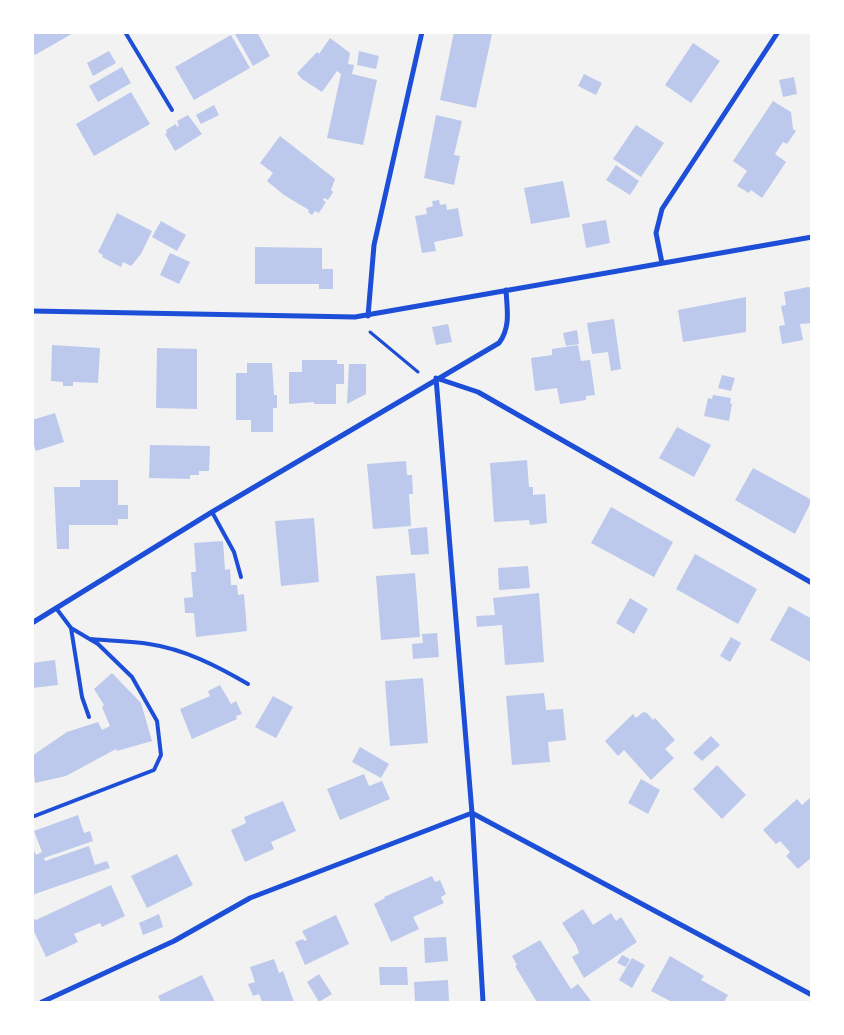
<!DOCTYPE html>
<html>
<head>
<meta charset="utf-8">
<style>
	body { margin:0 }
	#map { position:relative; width:844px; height:1035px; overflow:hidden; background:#f2f2f2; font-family:"Noto Sans",sans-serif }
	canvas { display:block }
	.frame { position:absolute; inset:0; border:34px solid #fff; pointer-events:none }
</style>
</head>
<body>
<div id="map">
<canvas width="844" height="1035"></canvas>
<div class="frame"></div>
</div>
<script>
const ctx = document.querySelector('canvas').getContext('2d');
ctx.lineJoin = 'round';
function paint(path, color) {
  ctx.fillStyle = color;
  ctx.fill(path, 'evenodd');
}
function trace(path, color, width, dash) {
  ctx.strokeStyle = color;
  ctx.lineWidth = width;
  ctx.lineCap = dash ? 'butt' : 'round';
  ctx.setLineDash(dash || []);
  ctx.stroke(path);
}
paint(new Path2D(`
	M32,32h43l-40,23 -3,-4z
	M237,32h20l13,24 -17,10 -18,-32z
	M454,32l38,2 -16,74 -36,-8z
	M231,35l19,33 -56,32 -19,-33z
	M330,38l20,15 -2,11 6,1 -2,9 25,6 -14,65 -36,-7 14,-64 -4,-3 -15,21 -20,-13 -5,-6 20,-21 2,2z
	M693,43l27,18 -29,42 -26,-18z
	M109,51l7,12 -23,13 -6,-13z
	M359,51l20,5 -3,13 -19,-4z
	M122,67l9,16 -33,19 -9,-16z
	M584,74l18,9 -6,12 -18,-9z
	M794,77l3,17 -14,3 -4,-17z
	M131,92l19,32 -56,32 -18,-32z
	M773,101l18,11 2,17 3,2 -9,13 -4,-2 -8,12 11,8 -24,36 -11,-8 -2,3 -12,-7 10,-15 -14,-10z
	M214,105l5,10 -18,9 -5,-9z
	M188,115l14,19 -27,17 -10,-17 2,-1 -1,-3 10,-6 1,3 2,-2 -2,-4z
	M436,115l26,6 -8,34 6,1 -6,29 -30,-7z
	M636,125l28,18 -23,34 -28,-18z
	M280,136l55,43 -4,11 2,2 -5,8 -4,-2 -1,2 3,2 -7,11 -4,-2 -3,4 -4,-3 1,-2 -25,-15 -17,-14 6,-8 -13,-10z
	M616,165l23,16 -9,14 -24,-15z
	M563,181l7,36 -39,7 -7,-36z
	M439,200l1,5 6,-1 1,6 11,-2 5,28 -29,6 2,9 -14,2 -7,-37 12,-2 -1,-6 7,-2 -1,-5z
	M117,213l35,18 -11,23 -10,12 -8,-4 -2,5 -19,-10 1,-2 -5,-3z
	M606,220l4,23 -24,5 -4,-24z
	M161,221l25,14 -9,16 -25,-14z
	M255,247l67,1v21h11v20h-14v-5h-64z
	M170,253l20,9 -11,22 -19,-9z
	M808,287l4,1v35l-12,1 3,16 -21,4 -3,-18 6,-1 -4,-19 5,-1 -2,-13z
	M746,297v35l-63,10 -5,-32z
	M614,319l7,50 -10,2 -3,-19 -16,2 -5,-31z
	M448,324l4,18 -16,3 -4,-18z
	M577,330l2,14 -13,2 -3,-13z
	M52,345l48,3 -2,35 -25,-1v4h-10v-4l-12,-1z
	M578,345l3,16 9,-1 5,35 -9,1v4l-26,4 -3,-16 -22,3 -4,-33 21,-3v-6z
	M157,348l40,1v60l-41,-1z
	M302,360h35v4h7v20h-8v20h-22v-2l-25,2v-32h13z
	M247,363h25l2,32h3v13h-4v24h-22v-12h-15v-47h11z
	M349,364h17v30l-19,10z
	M722,375l13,3 -4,13 -13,-3z
	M713,395l18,3 -1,5 2,1 -3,17 -25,-5 4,-18 4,1z
	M55,413l9,29 -28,9 -4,-11v-20z
	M677,427l34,18 -17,32 -35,-19z
	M150,445l60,1 -1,25h-10v4h-9v4l-41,-1z
	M527,460l2,27h4v8l12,-1 2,29 -17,2 -1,-5 -35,2 -4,-59z
	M406,461l1,14h5l1,19h-4l2,32 -38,3 -6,-65z
	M753,468l59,32 -17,34 -60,-34z
	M80,480h38v25h10v14h-10v6h-49v24h-12l-3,-62h26z
	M611,507l62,35 -19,35 -63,-34z
	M314,518l5,64 -38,4 -6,-65z
	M427,527l2,27 -18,1 -3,-26z
	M223,541l2,29 5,-1 1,16h6l1,10 6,-1 3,37 -51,6 -2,-24h-9l-1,-15 9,-1 -2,-25h5l-2,-29z
	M695,554l62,35 -19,35 -62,-35z
	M528,566l2,22 -31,2 -1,-22z
	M415,573l5,64 -39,3 -5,-64z
	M539,593l5,69 -39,3 -3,-40 -25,2 -1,-11 19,-1 -2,-17z
	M630,598l18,11 -14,25 -18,-11z
	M789,606l23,13v44l-42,-23z
	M437,633l2,24 -26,2 -1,-15 11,-1 -1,-9z
	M731,637l10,6 -11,19 -10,-6z
	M55,660l3,25 -26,3v-25z
	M112,673l29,30 11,38 -35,10 -1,-2 -50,27 -31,7 -3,-27 10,-7 25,-17 31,-10 4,8 8,-4 -8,-19 2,-2 -10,-16z
	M423,678l5,65 -38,3 -5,-65z
	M220,685l11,19 5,-3 6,13 -6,2 1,3 -45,20 -12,-30 30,-13 -2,-5z
	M544,693l2,17 17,-1 3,31 -18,2 2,20 -38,3 -6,-69z
	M273,696l20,11 -17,31 -21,-11z
	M643,712l4,1 6,7 2,-2 20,22 -10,9 9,9 -23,22 -27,-30 -6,6 -13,-15 28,-27 3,4z
	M711,736l9,9 -18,16 -9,-8z
	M360,747l29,17 -8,14 -29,-16z
	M717,765l29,30 -24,24 -29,-30z
	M364,774l5,12 13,-5 8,18 -50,21 -13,-31z
	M641,779l19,11 -12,24 -20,-11z
	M812,796v61l-14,12 -12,-13 4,-4 -10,-11 -4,3 -13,-14 34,-31 5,6z
	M283,801l13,30 -25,11 3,7 -29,13 -14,-32 15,-7 -2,-6z
	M78,815l6,18 6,-2 3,10 -49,17 1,3 44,-15 6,19 12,-4 3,7 -78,27v-49l4,9 6,-3 -8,-21z
	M177,854l16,31 -46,23 -16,-32z
	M432,876l3,6 5,-2 6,14 -5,3 3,6 -31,14 6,12 -28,13 -17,-38 11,-6 -1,-1z
	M111,885l14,31 -23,11 -2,-4 -26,11 4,8 -32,15 -14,-30v-9l4,2z
	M583,909l10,16 18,-12 5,8 5,-4 16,25 -53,36 -12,-21 7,-4 -3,-8 -14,-22z
	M159,914l4,13 -20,8 -4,-12z
	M336,915l13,29 -44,21 -10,-23 8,-3 1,2 3,-1 -5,-9z
	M446,937l2,24 -23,2 -1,-25z
	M540,940l31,49 7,-5 14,18h-55l-22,-36 2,-1 -5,-9z
	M622,955l8,4 -4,8 -9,-4z
	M670,956l34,20 -3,4 27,15 -4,7h-52l-21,-11z
	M632,958l13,7 -13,23 -13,-8z
	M274,959l5,14 4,-2 11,31h-32l-3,-8 -6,2 -5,-12 7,-2 -5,-15z
	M379,967h28l1,18h-28z
	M319,974l13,20 -13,8 -12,-20z
	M202,975l13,27h-54l-3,-6z
	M448,980l1,22h-34l-1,-20z`), '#bdc9ec');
trace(new Path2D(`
	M370,332l48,40`), '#1d4ed8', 3);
trace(new Path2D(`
	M125,32l47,78
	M212,512l22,40 7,25
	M71,628l11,69 7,20
	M91,639c19,2 39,2 58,5 35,5 68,22 99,40
	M32,817l122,-47 7,-15 -4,-34 -25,-44 -34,-33 -27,-16 -15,-20`), '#1d4ed8', 4);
trace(new Path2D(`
	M662,263l-6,-30 6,-24 116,-177
	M32,311l323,6 457,-80
	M368,316l6,-71 48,-213
	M32,623l180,-111 287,-169c12,-16 8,-34 7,-53
	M42,1002l132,-61 76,-43 222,-85 340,182
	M483,1002l-11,-189 -36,-435 42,14 334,191`), '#1d4ed8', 5);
</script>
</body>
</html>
